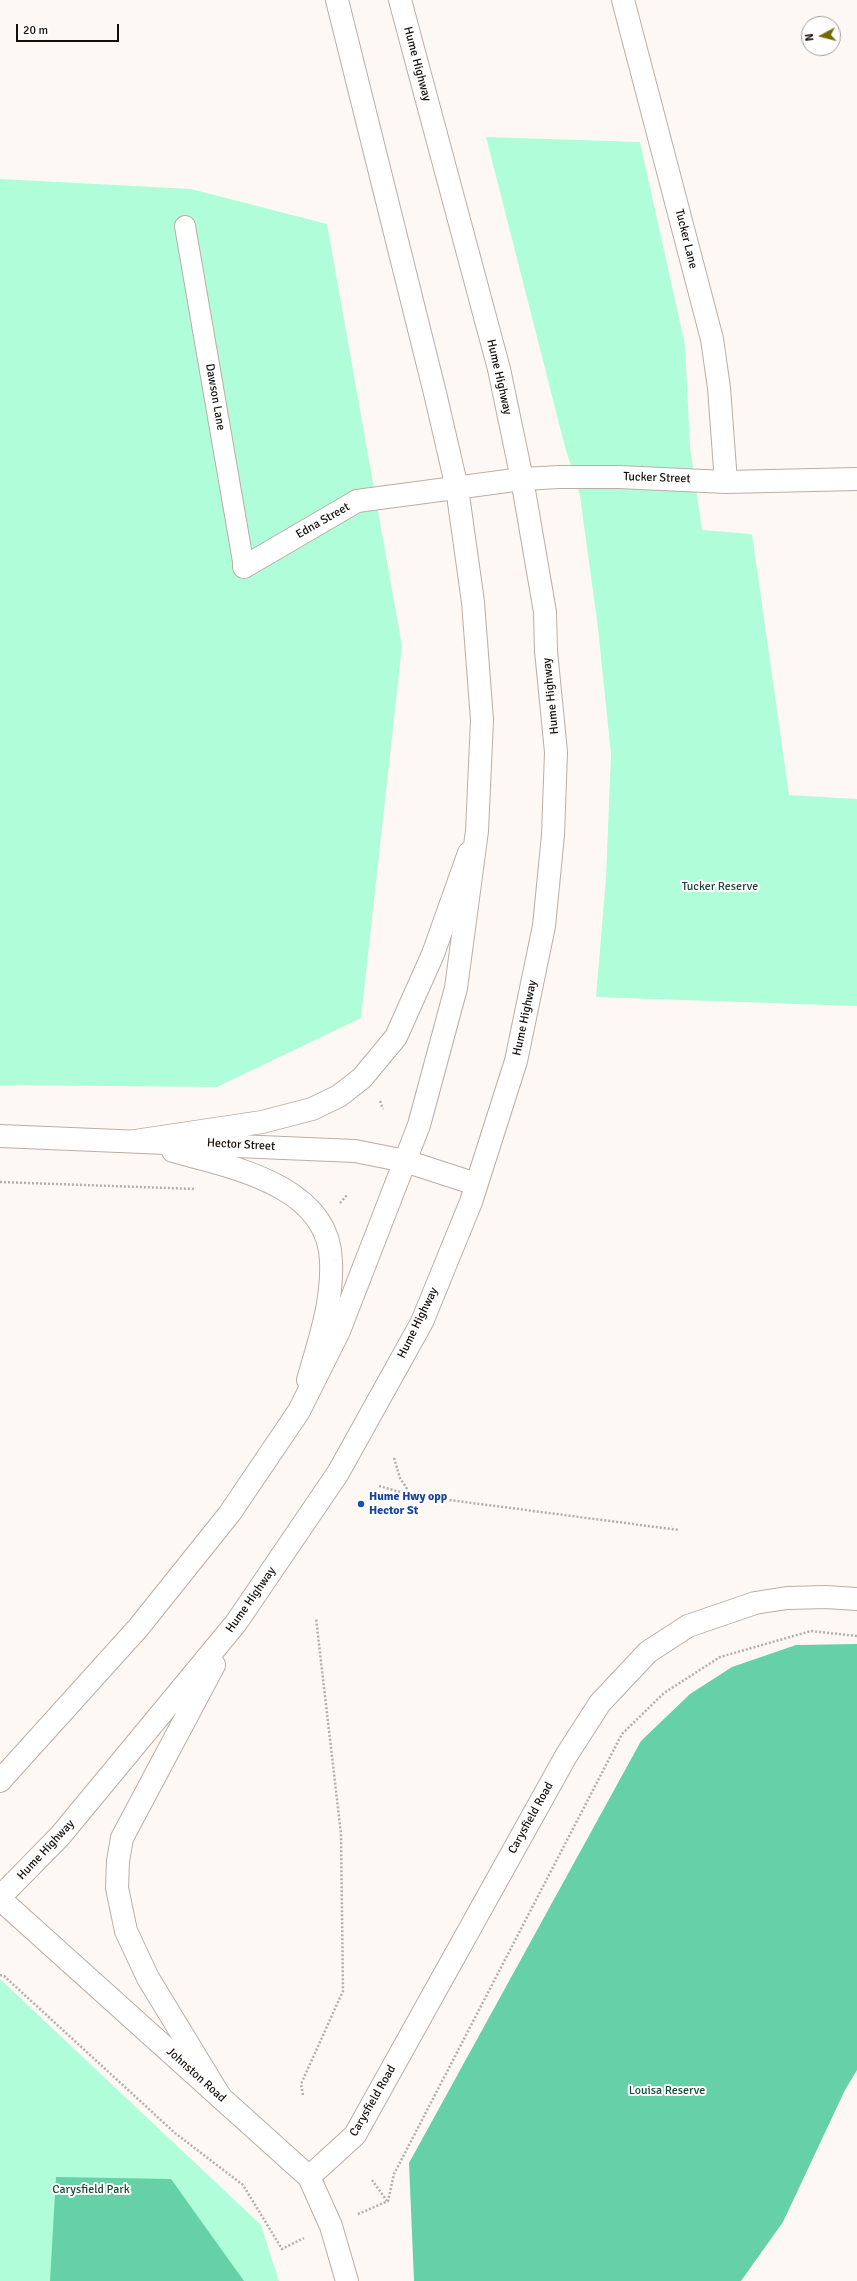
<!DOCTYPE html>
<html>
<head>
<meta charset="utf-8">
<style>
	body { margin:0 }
	#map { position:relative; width:857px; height:2281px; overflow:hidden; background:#fef8f4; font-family:Signika,sans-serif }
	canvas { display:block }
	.north { position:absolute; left:801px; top:16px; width:40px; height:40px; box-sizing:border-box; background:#fff; border:1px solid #a29f9e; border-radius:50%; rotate:263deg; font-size:11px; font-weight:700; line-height:16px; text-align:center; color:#16100d }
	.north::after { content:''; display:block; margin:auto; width:14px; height:18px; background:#746a03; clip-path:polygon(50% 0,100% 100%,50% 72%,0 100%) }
	.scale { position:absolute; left:16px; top:24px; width:103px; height:18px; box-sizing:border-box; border:2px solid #16100d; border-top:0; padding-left:5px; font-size:12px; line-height:14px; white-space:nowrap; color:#16100d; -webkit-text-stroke:3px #fff; paint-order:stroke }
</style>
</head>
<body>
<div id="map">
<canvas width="857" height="2281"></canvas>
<div class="north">N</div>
<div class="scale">20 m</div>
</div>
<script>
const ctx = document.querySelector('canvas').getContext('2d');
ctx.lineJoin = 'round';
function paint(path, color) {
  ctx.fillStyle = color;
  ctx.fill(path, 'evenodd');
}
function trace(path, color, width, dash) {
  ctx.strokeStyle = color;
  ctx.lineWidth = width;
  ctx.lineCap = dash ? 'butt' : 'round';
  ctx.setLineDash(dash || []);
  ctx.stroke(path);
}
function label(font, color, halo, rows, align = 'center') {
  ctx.font = font + ' Signika,sans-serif';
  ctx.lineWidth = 4;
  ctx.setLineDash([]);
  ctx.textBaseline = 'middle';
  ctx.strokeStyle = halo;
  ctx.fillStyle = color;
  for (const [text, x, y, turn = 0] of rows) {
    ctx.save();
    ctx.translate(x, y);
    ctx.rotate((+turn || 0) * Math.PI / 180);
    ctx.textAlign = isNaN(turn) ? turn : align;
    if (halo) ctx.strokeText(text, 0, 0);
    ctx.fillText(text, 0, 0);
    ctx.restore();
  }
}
paint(new Path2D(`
	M486,137l154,5 45,203 5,102 12,83 50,4 37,261 68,4v207l-261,-9 10,-119 5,-124 -13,-126 -18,-132 -15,-49z
	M0,179l191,10 136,35 75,422 -41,372 -144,69 -217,-2z
	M0,1979l261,246 18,56h-279z`), '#affdd9');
paint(new Path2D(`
	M857,1644v426l-12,20 -62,132 -42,59h-327l-5,-118 232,-422 49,-47 42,-27 64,-22z
	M56,2177l115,2 73,102h-194z`), '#66d1a6');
const lane = new Path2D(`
	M185,226l59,341`);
const street = new Path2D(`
	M623,0l89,339 7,49 7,94
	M244,567l113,-66 165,-22 37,-2h60l107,5 131,-3
	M309,2177l46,-42 211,-379 34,-53 48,-51 40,-26 67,-23 32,-5 39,-1 31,2`);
const secondary = new Path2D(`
	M0,1136l355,15 50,10 71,23
	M135,1141l127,-19 50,-13 27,-13 23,-18 34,-41 37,-83 36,-101
	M173,1151c58,16 156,34 158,110 2,41 -12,80 -23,119
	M0,1899l309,278 22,49 16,55`);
const highway = new Path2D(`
	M214,1665l-92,173 -4,23 -1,27 9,43 22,47 73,120
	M0,1781l138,-153 92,-115 69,-102 40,-80 80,-206 37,-137 21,-157 5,-111 -9,-118 -16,-114 -22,-95 -98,-393
	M0,1897l60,-61 176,-213 102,-150 84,-151 49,-120 45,-141 28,-135 9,-91 3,-83 -10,-101 -1,-39 -23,-133 -23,-110 -99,-369`);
trace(lane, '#bdada4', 22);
trace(street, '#bdada4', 24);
trace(secondary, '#bdada4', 24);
trace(highway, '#bdada4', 24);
trace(new Path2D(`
	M380,1101l3,8
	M0,1182l196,7
	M340,1203l8,-9
	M394,1458l6,20 11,17 268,35
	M379,1486l32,9
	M0,1975l4,1 171,157 68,52 39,64 22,-11
	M303,2095l-2,-11 42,-93 -2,-157 -25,-216
	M372,2180l15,21
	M358,2214l30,-13 6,-27 228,-440 42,-41 56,-36 91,-26 46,5`), '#b4aeab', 2.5, [2, 2]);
trace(lane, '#fff', 20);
trace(street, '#fff', 22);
trace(secondary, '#fff', 22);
trace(highway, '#fff', 22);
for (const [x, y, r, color] of [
	[361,1504,4,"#1a4fb4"]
]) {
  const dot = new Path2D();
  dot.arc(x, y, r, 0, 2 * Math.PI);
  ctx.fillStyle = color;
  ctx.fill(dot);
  trace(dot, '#fff', 1.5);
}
label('12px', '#16100d', '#fff', [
	["Hume Highway",417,64,75],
	["Tucker Lane",686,239,76],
	["Hume Highway",499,377,77],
	["Dawson Lane",215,397,80],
	["Tucker Street",657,478,2],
	["Edna Street",323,521,-30],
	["Hume Highway",551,696,-96],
	["Hume Highway",525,1018,-78],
	["Hector Street",241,1145,3],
	["Hume Highway",418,1323,-64],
	["Hume Highway",251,1600,-55],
	["Carysfield Road",531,1818,-61],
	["Hume Highway",46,1850,-47],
	["Johnston Road",196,2075,42],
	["Carysfield Road",373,2101,-60]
]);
label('12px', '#1a4735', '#fff', [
	["Tucker Reserve",720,887],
	["Louisa Reserve",667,2091],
	["Carysfield Park",91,2190]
]);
label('bold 12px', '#164399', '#fff', [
	["Hume Hwy opp",369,1497],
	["Hector St",369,1511]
], 'left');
</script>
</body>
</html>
